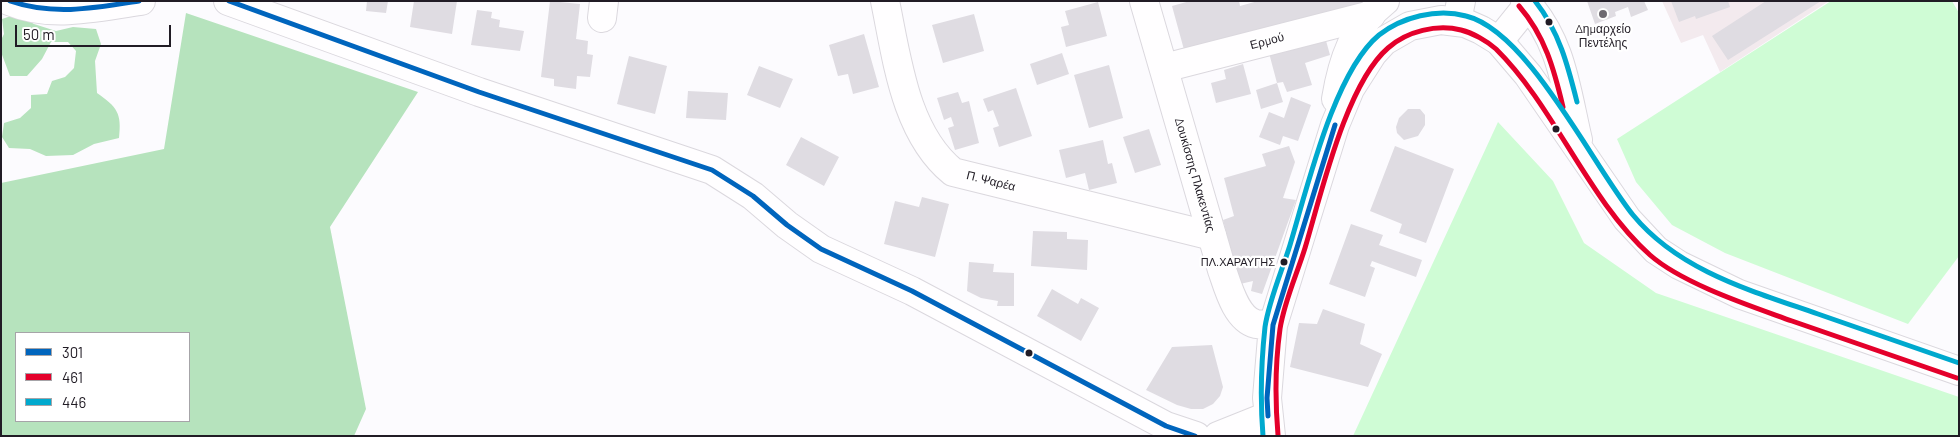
<!DOCTYPE html>
<html>
<head>
<meta charset="utf-8">
<style>
	body { margin:0 }
	#map { position:relative; width:1960px; height:437px; overflow:hidden; background:#fcfbfe; font-family:Barlow,sans-serif }
	canvas { display:block }
	.frame { position:absolute; inset:0; border:2px solid #211c25; pointer-events:none }
	.legend { position:absolute; left:15px; top:332px; width:175px; height:90px; box-sizing:border-box; background:#fff; border:1px solid #a6a4a8; margin:0; padding:6px 9px; list-style:none; font-size:15px; color:#211c25 }
	.legend li { display:flex; align-items:center; gap:10px; height:25px }
	.legend b { width:25px; border:1px solid #a6a4a8 }
	.scale { position:absolute; left:15px; top:25px; width:156px; height:22px; box-sizing:border-box; border:2px solid #211c25; border-top:0; padding-left:6px; font-size:15px; line-height:18px; white-space:nowrap; color:#211c25; -webkit-text-stroke:4px #fff; paint-order:stroke }
</style>
</head>
<body>
<div id="map">
<canvas width="1960" height="437"></canvas>
<div class="frame"></div>
<ul class="legend">
<li><b style="height:6px;background:#0065bd"></b>301</li>
<li><b style="height:6px;background:#e4002b"></b>461</li>
<li><b style="height:6px;background:#00a9ce"></b>446</li>
</ul>
<div class="scale">50 m</div>
</div>
<script>
const ctx = document.querySelector('canvas').getContext('2d');
ctx.lineJoin = 'round';
function paint(path, color) {
  ctx.fillStyle = color;
  ctx.fill(path, 'evenodd');
}
function trace(path, color, width, dash) {
  ctx.strokeStyle = color;
  ctx.lineWidth = width;
  ctx.lineCap = dash ? 'butt' : 'round';
  ctx.setLineDash(dash || []);
  ctx.stroke(path);
}
function label(font, color, halo, rows, align = 'center') {
  ctx.font = font + ' Barlow,sans-serif';
  ctx.lineWidth = 4.5;
  ctx.setLineDash([]);
  ctx.textBaseline = 'middle';
  ctx.strokeStyle = halo;
  ctx.fillStyle = color;
  for (const [text, x, y, turn = 0] of rows) {
    ctx.save();
    ctx.translate(x, y);
    ctx.rotate((+turn || 0) * Math.PI / 180);
    ctx.textAlign = isNaN(turn) ? turn : align;
    if (halo) ctx.strokeText(text, 0, 0);
    ctx.fillText(text, 0, 0);
    ctx.restore();
  }
}
paint(new Path2D(`
	M1662,1h167l-109,71 -17,-37 -22,8z`), '#f3eaee');
paint(new Path2D(`
	M1831,1h121l7,12v243l-51,68 -183,-71 -53,-28 -36,-43 -19,-43z
	M1498,122l55,59 31,62 72,50 303,104v39h-606z`), '#cffcd5');
paint(new Path2D(`
	M186,13l232,79 -88,135 36,182 -12,27h-353v-253l163,-34zM16,333h173v88h-173z
	M17,14l17,10 22,7 17,-4 23,2 5,15 -6,17 2,32c20,14 25,20 22,45l-25,6 -21,11 -27,1 -16,-7 -21,-1 -7,-11 2,-14 16,-5 11,-10v-13l16,-1 5,-13 13,-4 9,-9 2,-17 -8,-9h-17l-9,17 -15,17h-17l-9,-24v-12l3,-6 -2,-15z`), '#b6e3bd');
paint(new Path2D(`
	M367,1h21l-2,12 -20,-2z
	M414,1h43l-5,33 -42,-7z
	M550,1l30,3 -4,35 12,2 -1,13 6,1 -3,22 -13,-1 -1,13 -22,-3v-7l-13,-2z
	M1190,1h49l1,5 18,-5h117l-189,56 -14,-51z
	M1587,1h57l4,9 -17,7 -3,-10 -13,5 1,4 -21,8z
	M1671,1h57l2,6 -34,12 -1,-3 -16,6z
	M1766,1h55l-93,59 -16,-24z
	M1098,2l9,34 -41,11 -5,-20 8,-2 -4,-14z
	M477,10l15,2 -1,6 9,2 -1,7 25,4 -4,20 -49,-6z
	M974,14l10,37 -41,12 -11,-38z
	M864,34l15,53 -26,7 -5,-20 -10,2 -9,-31z
	M1325,37l5,18 -25,8 7,22 -25,7 -4,-10 -6,1 -8,-30z
	M1062,53l7,21 -32,11 -7,-21z
	M629,56l38,10 -12,48 -38,-10z
	M1243,64l8,30 -35,9 -5,-20 15,-4 -2,-9z
	M1109,65l14,53 -34,10 -15,-53z
	M759,66l34,13 -13,29 -33,-13z
	M1277,83l6,19 -22,7 -5,-19z
	M1016,88l16,48 -33,11 -6,-19 6,-2 -6,-16 -5,2 -5,-13z
	M688,91l40,2 -2,27 -40,-2z
	M958,92l4,11 7,-2 10,42 -24,7 -7,-22 6,-2 -3,-9 -7,3 -7,-22z
	M1291,97l20,8 -13,36 -15,-5 -3,9 -21,-8 10,-25 15,6z
	M1408,109h12l5,6v10l-7,11 -14,4 -7,-7 -1,-6 3,-9z
	M1149,129l12,36 -26,8 -12,-36z
	M801,137l38,20 -15,29 -38,-21z
	M1103,140l5,24 4,-1 5,20 -28,7 -4,-17 -19,5 -7,-28z
	M1289,146l6,16 -12,36 13,2 -34,94 -11,-3 2,-10 -13,3 -17,-64 11,-4 -10,-38 42,-12 -4,-12z
	M1395,146l59,23 -28,74 -27,-10 3,-9 -32,-13z
	M922,197l27,7 -14,53 -51,-13 11,-43 24,6z
	M1351,224l32,11 -4,10 43,15 -6,17 -44,-16 -2,5 5,2 -10,29 -36,-13z
	M1033,231l34,1v7l21,1 -1,30 -56,-4z
	M969,262l25,2 -1,8 21,1v33h-17l1,-5 -17,-3 -14,-7z
	M1052,289l26,15 3,-6 18,10 -18,33 -44,-25z
	M1323,309l42,15 -5,20 22,10 -14,33 -78,-20 9,-44 18,1z
	M1212,345l11,42 -3,9 -7,8 -10,5h-12l-14,-4 -31,-15 26,-43z`), '#dfdce2');
const minor = new Path2D(`
	M885,1c12,58 20,132 68,171l259,64
	M602,18l2,-17
	M1457,21l4,-20
	M1499,41l29,-36v-4
	M1164,68l207,-53`);
const major = new Path2D(`
	M9,1c43,18 88,6 132,0
	M228,1l251,91 233,78 41,26 34,29 34,24 91,42 254,135 30,10
	M1144,1l78,269c6,17 14,49 34,54 6,1 12,1 17,1
	M1525,1c37,40 41,88 53,139
	M1336,99c6,-37 18,-74 49,-98
	M1218,436l50,-20
	M1271,436l-4,-38 6,-73 62,-200 15,-36 23,-36 11,-12 26,-15 31,-6 24,3 16,7 18,11 29,34 99,144 29,31 23,15 60,29 220,77`);
trace(minor, '#dbd8de', 30);
trace(major, '#dbd8de', 30);
trace(minor, '#fffeff', 28);
trace(major, '#fffeff', 28);
trace(new Path2D(`
	M10,1c43,15 85,7 129,0
	M229,1l250,91 233,78 41,26 34,29 34,24 91,42 254,135 29,10
	M1268,416l-1,-18 6,-73 62,-200`), '#0065bd', 5);
trace(new Path2D(`
	M1519,6c26,30 35,63 44,101
	M1278,435c-3,-35 -3,-70 2,-106 4,-27 17,-55 25,-81 16,-53 41,-164 83,-200 19,-17 49,-24 73,-18 12,3 26,11 35,19 59,58 92,151 154,206 33,29 101,51 142,66 55,19 110,38 165,57`), '#e4002b', 5);
trace(new Path2D(`
	M1535,1c24,30 33,65 42,101
	M1263,436c-3,-37 -2,-72 2,-109 4,-27 17,-56 25,-82 17,-56 44,-173 89,-210 23,-18 58,-27 87,-19 62,15 126,148 167,199 46,56 119,76 185,99 47,16 94,33 141,49`), '#00a9ce', 5);
for (const [x, y, r, color] of [
	[1603,14,5,"#6e6a71"],
	[1549,22,4.5,"#211c25"],
	[1556,129,4.5,"#211c25"],
	[1284,262,4.5,"#211c25"],
	[1029,353,4.5,"#211c25"]
]) {
  const dot = new Path2D();
  dot.arc(x, y, r, 0, 2 * Math.PI);
  ctx.fillStyle = color;
  ctx.fill(dot);
  trace(dot, '#fff', 2);
}
label('11px', '#211c25', '#fff', [
	["ΠΛ.ΧΑΡΑΥΓΗΣ",1275,262]
], 'right');
label('12px', '#211c25', '#fff', [
	["Δημαρχείο",1603,29],
	["Πεντέλης",1603,43]
]);
label('12px', '#211c25', '#fff', [
	["Ερμού",1267,41,-15],
	["Δουκίσσης Πλακεντίας",1195,175,74],
	["Π. Ψαρέα",991,181,14]
]);
</script>
</body>
</html>
